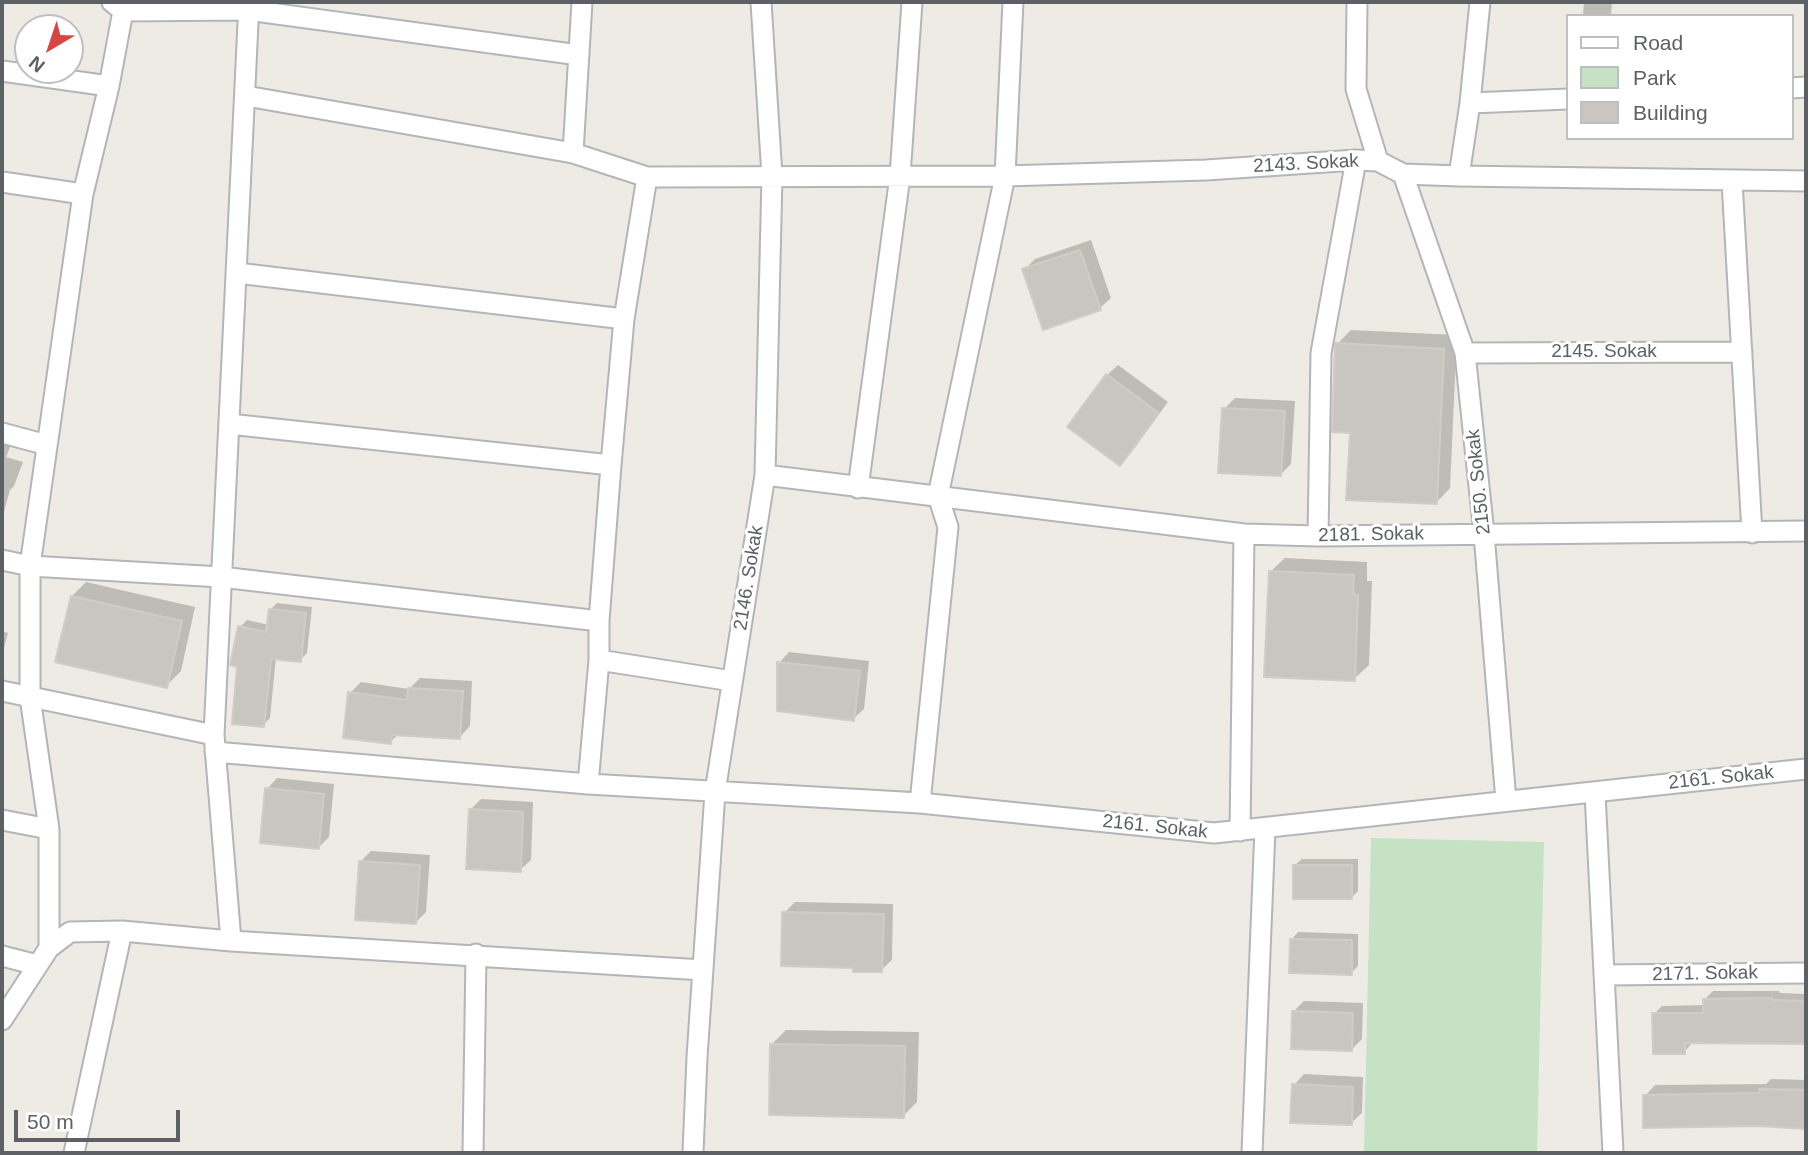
<!DOCTYPE html>
<html>
<head>
<meta charset="utf-8">
<style>
	body { margin:0 }
	#map { position:relative; width:1808px; height:1155px; overflow:hidden; background:#eeebe5; font-family:Helvetica,sans-serif }
	canvas { display:block }
	.frame { position:absolute; inset:0; border:4px solid #5d6064; pointer-events:none }
	.legend { position:absolute; left:1566px; top:14px; width:228px; height:126px; box-sizing:border-box; background:#fff; border:2px solid #bebfc1; margin:0; padding:9px 12px; list-style:none; font-size:21px; color:#5d6064 }
	.legend li { display:flex; align-items:center; gap:14px; height:35px }
	.legend b { width:35px; border:2px solid #bebfc1 }
	.north { position:absolute; left:14px; top:14px; width:70px; height:70px; box-sizing:border-box; background:#fff; border:2px solid #bebfc1; border-radius:50%; rotate:219deg; font-size:19px; font-weight:700; line-height:28px; text-align:center; color:#5d6064 }
	.north::after { content:''; display:block; margin:auto; width:24px; height:32px; background:#d64743; clip-path:polygon(50% 0,100% 100%,50% 72%,0 100%) }
	.scale { position:absolute; left:14px; top:1110px; width:166px; height:32px; box-sizing:border-box; border:4px solid #5d6064; border-top:0; padding-left:9px; font-size:21px; line-height:24px; white-space:nowrap; color:#5d6064; -webkit-text-stroke:5px #fff; paint-order:stroke }
</style>
</head>
<body>
<div id="map">
<canvas width="1808" height="1155"></canvas>
<div class="frame"></div>
<ul class="legend">
<li><b style="height:9px;background:#fff"></b>Road</li>
<li><b style="height:19px;background:#c6e2c5"></b>Park</li>
<li><b style="height:19px;background:#c9c6c2"></b>Building</li>
</ul>
<div class="north">N</div>
<div class="scale">50 m</div>
</div>
<script>
const ctx = document.querySelector('canvas').getContext('2d');
ctx.lineJoin = 'round';
function paint(path, color) {
  ctx.fillStyle = color;
  ctx.fill(path, 'evenodd');
}
function trace(path, color, width, dash) {
  ctx.strokeStyle = color;
  ctx.lineWidth = width;
  ctx.lineCap = dash ? 'butt' : 'round';
  ctx.setLineDash(dash || []);
  ctx.stroke(path);
}
function label(font, color, halo, rows, align = 'center') {
  ctx.font = font + ' Helvetica,sans-serif';
  ctx.lineWidth = 6;
  ctx.setLineDash([]);
  ctx.textBaseline = 'middle';
  ctx.strokeStyle = halo;
  ctx.fillStyle = color;
  for (const [text, x, y, turn = 0] of rows) {
    ctx.save();
    ctx.translate(x, y);
    ctx.rotate((+turn || 0) * Math.PI / 180);
    ctx.textAlign = isNaN(turn) ? turn : align;
    if (halo) ctx.strokeText(text, 0, 0);
    ctx.fillText(text, 0, 0);
    ctx.restore();
  }
}
paint(new Path2D(`
	M1371,838l173,4 -7,311 -173,-2z`), '#c6e2c5');
paint(new Path2D(`
	M1584,2h28l-1,14h-28z
	M1091,240l20,58 -11,10 -76,-38 11,-11z
	M1351,330l106,5 -7,153 -14,15 -85,-71 -14,-88z
	M1118,365l50,37 -37,51 -11,11 -13,-89z
	M1235,398l60,3 -4,63 -10,10 -57,-65z
	M2,438l10,4 -6,15 17,5 -9,24 -4,4 -8,29z
	M1285,558l82,4v19h5l-3,84 -15,14 -84,-107z
	M86,582l109,25 -14,64 -15,15 -94,-90z
	M277,603l35,4 -5,46 -7,7 -24,-3 -6,61 -7,7 -24,-60 1,-38 7,-7 22,5 1,-15z
	M2,631l6,2 -6,22z
	M789,652l80,9 -5,48 -11,10 -74,-56z
	M420,678l52,3 -2,45 -10,11 -61,-3 -9,8 -40,-49 11,-11 48,7z
	M277,778l57,6 -5,53 -11,11 -51,-59z
	M481,799l52,3 -2,58 -11,10 -50,-60z
	M371,851l59,4 -4,57 -10,10 -56,-60z
	M1302,859h56v32l-7,7 -56,-33z
	M795,902l98,2 -1,56 -11,10 -26,-4 -71,-53z
	M1298,932l60,2v32l-7,7 -59,-34z
	M1713,991h66l1,2 26,1v48h-113l-9,10 -30,-38 8,-8 43,-1v-6z
	M1304,1001l59,2 -1,36 -10,10 -59,-37z
	M786,1030l133,2 -2,70 -14,14 -131,-72z
	M1304,1074l59,3 -1,36 -11,10 -57,-38z
	M1771,1079l35,1v47l-48,-2 -113,-29 10,-11 111,-1z`), '#0003');
const building = new Path2D(`
	M1080,250l21,60 -58,20 -21,-61z
	M1335,343l109,6 -7,155 -91,-4 4,-67 -18,-1z
	M1106,374l53,39 -39,53 -53,-39z
	M1222,408l63,3 -4,65 -63,-3z
	M1269,571l85,4 -1,19 5,1 -3,86 -91,-4z
	M71,596l111,25 -15,67 -112,-26z
	M269,609l37,4 -5,49 -30,-3 -7,68 -32,-3 5,-57 -7,-2 8,-39 28,6z
	M777,662l83,9 -6,50 -77,-10z
	M408,688l55,3 -3,48 -68,-4 -1,9 -48,-6 5,-46 59,8z
	M265,788l59,6 -5,55 -59,-6z
	M469,809l54,3 -2,60 -55,-3z
	M359,861l61,4 -4,59 -61,-4z
	M1293,865h59v34h-59z
	M782,912l102,2 -2,58h-29v-4l-72,-2z
	M1290,939l62,1v35l-63,-2z
	M1772,998v2l34,1v43l-121,-1v11h-32l-1,-41h51v-14z
	M1292,1011l61,2 -1,38 -61,-2z
	M770,1044l135,2 -1,72 -135,-3z
	M1292,1084l61,3 -1,38 -62,-2z
	M1759,1089l47,1v39l-48,-3 -115,2v-33l116,-2z`);
paint(building, '#c9c6c2');
trace(building, '#d2cdc4', 2);
const street = new Path2D(`
	M112,2l11,9 125,-1 331,45
	M1357,2l-1,87 22,72
	M2,71l107,15
	M1792,88l14,-1
	M246,96l327,57 74,24 358,-1 201,-6 150,-10 22,1 25,13 56,2 347,5
	M1470,103l98,-4
	M573,153l9,-151
	M1403,174l62,179 19,181 22,267
	M1459,176l11,-73 10,-101
	M1732,181l20,352
	M2,182l81,12
	M237,273l387,46
	M1465,353l277,-1
	M229,424l382,41
	M2,433l45,12
	M765,475l479,59 74,2 488,-5
	M858,488l42,-312 12,-174
	M1318,536l3,-183 35,-193
	M2,560l28,6 191,11 378,44
	M599,660l133,21
	M2,691l212,44
	M215,752l373,32 332,19 294,30 592,-64
	M588,784l11,-124v-39l12,-156 13,-146 23,-142
	M1595,793l18,360
	M920,803l28,-276 -10,-31 67,-320 8,-174
	M2,820l47,9
	M1240,831l4,-297
	M231,941l-17,-206 35,-733
	M49,948v-119l-19,-132v-131l53,-372 26,-108 14,-75
	M2,956l35,9
	M1604,975l202,-2
	M2,1020l47,-72 21,-16 52,-1 109,10 472,29
	M74,1153l48,-222
	M473,1153l3,-199
	M693,1153l4,-96 18,-265 50,-317 7,-299 -11,-174
	M1252,1153l13,-325`);
trace(street, '#b2b5b9', 23);
trace(street, '#fff', 19);
label('19px', '#5d6064', '#fff', [
	["2143. Sokak",1306,164,-3],
	["2145. Sokak",1604,352],
	["2150. Sokak",1479,482,-96],
	["2181. Sokak",1371,535,-1],
	["2146. Sokak",749,578,-81],
	["2161. Sokak",1721,778,-6],
	["2161. Sokak",1155,827,6],
	["2171. Sokak",1705,974,-1]
]);
</script>
</body>
</html>
